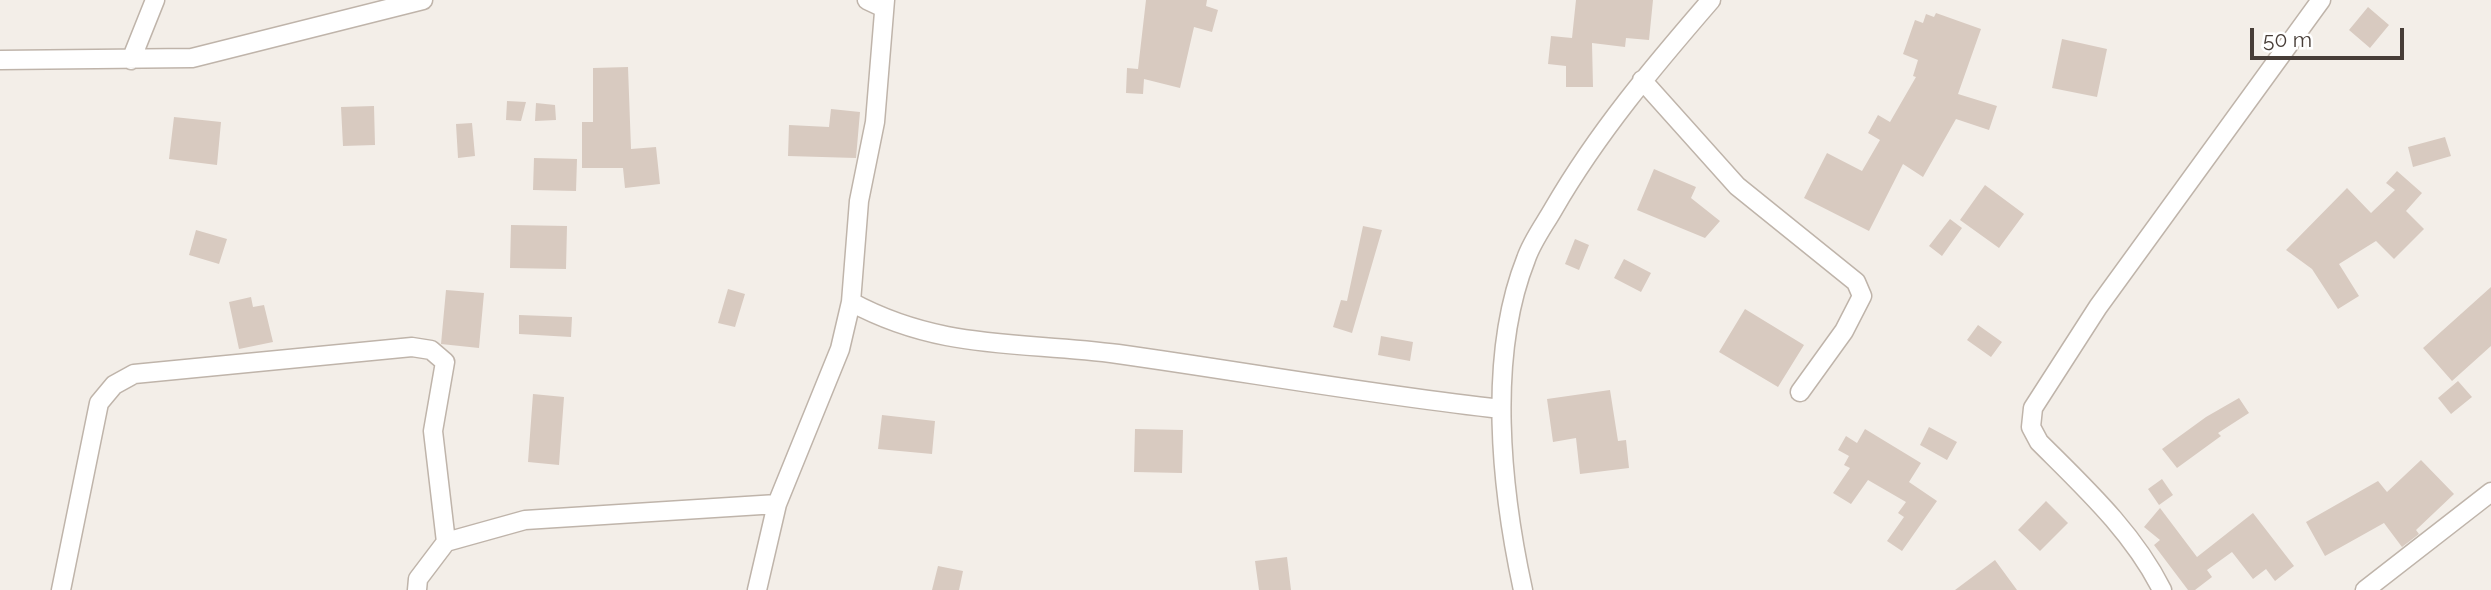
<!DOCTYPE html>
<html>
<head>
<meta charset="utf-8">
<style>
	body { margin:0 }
	#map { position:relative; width:2491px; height:590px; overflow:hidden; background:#f3eee8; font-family:Raleway,sans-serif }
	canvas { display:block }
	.scale { position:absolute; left:2250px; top:28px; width:154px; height:32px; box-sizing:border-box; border:4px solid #473d37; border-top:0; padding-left:9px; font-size:21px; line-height:24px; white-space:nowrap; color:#473d37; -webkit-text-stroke:5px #fff; paint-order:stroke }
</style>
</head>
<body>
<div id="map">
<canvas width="2491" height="590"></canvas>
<div class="scale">50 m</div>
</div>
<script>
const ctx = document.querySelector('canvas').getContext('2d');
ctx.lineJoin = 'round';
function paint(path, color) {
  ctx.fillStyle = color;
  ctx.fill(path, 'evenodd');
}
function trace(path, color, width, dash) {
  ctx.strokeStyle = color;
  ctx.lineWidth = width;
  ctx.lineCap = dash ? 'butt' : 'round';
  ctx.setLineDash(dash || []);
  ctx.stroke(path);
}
paint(new Path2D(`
	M1146,0h61l-1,6 12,4 -6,22 -18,-5 -14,61 -36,-9 -1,15 -17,-1 1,-25 11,1z
	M1576,0h77l-4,40 -23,-2 -1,9 -33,-4 1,44h-27v-21l-18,-2 3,-28 21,2z
	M2368,7l21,18 -19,23 -21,-18z
	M1936,13l45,16 -23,65 39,12 -8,24 -33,-11 -33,58 -20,-13 -34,67 -65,-33 23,-45 35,18 18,-31 -12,-7 10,-18 12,7 26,-45 -3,-1 5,-16 -15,-6 12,-34 8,3 3,-9 8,3z
	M2062,39l45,10 -10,48 -45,-9z
	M628,67l3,82 25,-2 4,37 -35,4 -2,-20h-41v-46h11v-54z
	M507,101l19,1 -5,19 -15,-1z
	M536,103l19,2 1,15 -21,1z
	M374,106l1,39 -32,1 -2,-39z
	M831,109l29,3 -4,46 -68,-2 1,-31 40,2z
	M174,117l47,5 -4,43 -48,-6z
	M472,123l3,33 -17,2 -2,-34z
	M2445,137l6,19 -38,11 -5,-20z
	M534,158l43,1 -1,32 -43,-1z
	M1654,169l42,18 -5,11 29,23 -15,17 -68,-28z
	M2397,171l25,22 -16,18 18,18 -30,30 -18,-18 -37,23 20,32 -21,13 -26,-40 -26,-19 61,-62 24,25 24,-23 -9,-7z
	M1985,185l39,29 -25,34 -39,-28z
	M1950,219l12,9 -20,28 -13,-10z
	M511,225l56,1 -1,43 -56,-1z
	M1363,226l19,4 -30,103 -19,-6 8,-27 6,1z
	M196,230l31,9 -8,25 -30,-9z
	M1575,239l14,6 -10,25 -14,-6z
	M1624,259l27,14 -10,19 -27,-14z
	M2491,287v59l-39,35 -29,-33z
	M728,289l17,5 -10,33 -17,-4z
	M446,290l38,3 -5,55 -38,-4z
	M251,297l2,10 11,-2 9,37 -34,7 -10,-47z
	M1745,309l59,36 -26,42 -59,-35z
	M519,315l53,2 -1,20 -52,-3z
	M1978,325l24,17 -11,15 -24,-17z
	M1381,336l32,6 -3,19 -32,-6z
	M2458,381l14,16 -21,17 -13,-16z
	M1610,390l8,51 8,-1 3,28 -49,6 -4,-36 -23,4 -6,-43z
	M533,394l31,3 -5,68 -31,-3z
	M2239,398l10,15 -31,20 3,3 -44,32 -15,-19 44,-32z
	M882,415l53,6 -3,33 -54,-5z
	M1929,427l28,15 -10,18 -27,-15z
	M1135,429l48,1 -1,43 -48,-1z
	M1865,429l56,34 -12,19 28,19 -35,50 -15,-10 17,-24 -6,-4 8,-11 -38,-22 -17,24 -18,-11 17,-25 -6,-3 5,-9 -11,-6 8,-14 11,7z
	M2421,460l33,34 -38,36 3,4 -17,13 -18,-24 -59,33 -19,-34 72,-41 9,11z
	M2162,479l11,16 -14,10 -11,-16z
	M2046,501l22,22 -28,28 -22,-21z
	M2160,508l37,49 56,-44 41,53 -19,15 -9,-12 -13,10 -21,-27 -25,18 5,7 -17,13h-7l-34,-45 6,-5 -16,-13z
	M1287,557l4,33h-32l-4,-29z
	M1995,560l22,30h-62z
	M938,566l25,5 -4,19h-27z`), '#d8cac0');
const street = new Path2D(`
	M867,0l17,8
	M0,60l192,-2 231,-58
	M131,60l24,-60
	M1642,80l95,106 119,96 6,14 -18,35 -44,61
	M851,302c91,49 169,39 267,52 128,18 255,41 383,55
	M61,590l38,-187 15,-18 20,-11 278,-27 19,3 14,12 -12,69 13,111 79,-22 252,-16
	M417,590l1,-11 28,-37
	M757,590l20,-86 63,-155 11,-47 8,-101 16,-79 10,-122
	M1523,590c-22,-101 -36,-233 3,-331 6,-18 19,-35 28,-51 44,-76 100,-142 157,-208
	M2162,590c-29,-58 -78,-103 -123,-148l-8,-15 2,-19 65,-101 223,-307
	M2365,590l126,-98`);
trace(street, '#bfb4aa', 21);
trace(street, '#fff', 18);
</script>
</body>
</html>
